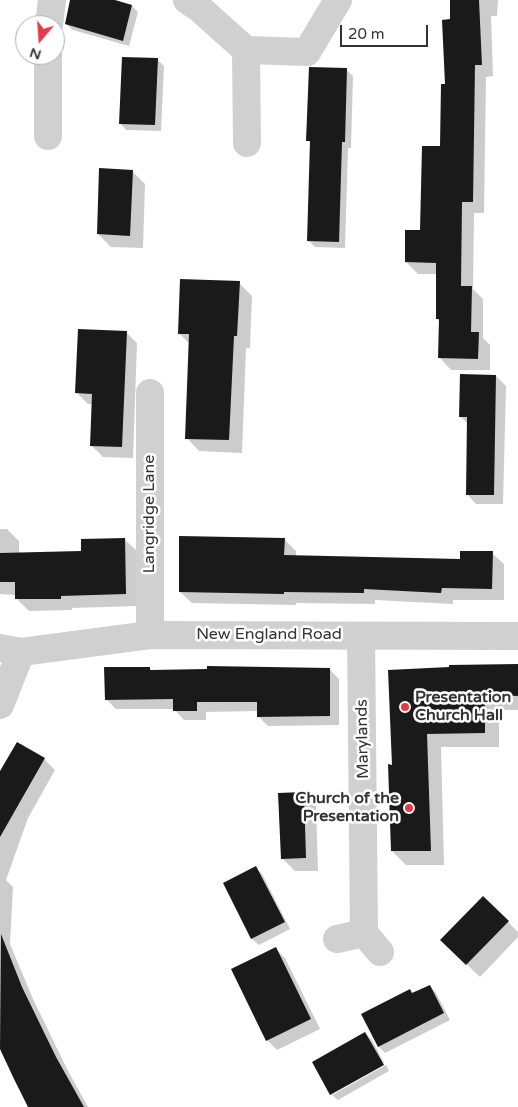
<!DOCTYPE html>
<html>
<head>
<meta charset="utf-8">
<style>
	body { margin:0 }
	#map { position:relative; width:518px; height:1107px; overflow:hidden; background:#fff; font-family:"Varela Round",sans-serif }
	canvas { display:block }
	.north { position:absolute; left:15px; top:15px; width:50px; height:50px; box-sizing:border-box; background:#fff; border:1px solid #adadad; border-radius:50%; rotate:198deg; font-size:14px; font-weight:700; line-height:20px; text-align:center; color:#333 }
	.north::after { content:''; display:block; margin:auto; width:18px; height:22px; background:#e63946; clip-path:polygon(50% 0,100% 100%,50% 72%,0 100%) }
	.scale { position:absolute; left:340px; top:25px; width:88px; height:22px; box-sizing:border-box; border:2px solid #333; border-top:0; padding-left:6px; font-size:15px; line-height:18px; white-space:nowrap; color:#333; -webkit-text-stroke:4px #fff; paint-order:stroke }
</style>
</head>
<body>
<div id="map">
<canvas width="518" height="1107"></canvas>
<div class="north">N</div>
<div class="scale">20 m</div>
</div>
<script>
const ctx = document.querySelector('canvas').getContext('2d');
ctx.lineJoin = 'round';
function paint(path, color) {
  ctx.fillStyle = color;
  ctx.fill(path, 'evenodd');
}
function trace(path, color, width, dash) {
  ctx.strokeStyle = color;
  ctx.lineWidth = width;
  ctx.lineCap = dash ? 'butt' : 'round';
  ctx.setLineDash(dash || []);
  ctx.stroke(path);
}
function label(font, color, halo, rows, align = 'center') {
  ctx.font = font + ' "Varela Round",sans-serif';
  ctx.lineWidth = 5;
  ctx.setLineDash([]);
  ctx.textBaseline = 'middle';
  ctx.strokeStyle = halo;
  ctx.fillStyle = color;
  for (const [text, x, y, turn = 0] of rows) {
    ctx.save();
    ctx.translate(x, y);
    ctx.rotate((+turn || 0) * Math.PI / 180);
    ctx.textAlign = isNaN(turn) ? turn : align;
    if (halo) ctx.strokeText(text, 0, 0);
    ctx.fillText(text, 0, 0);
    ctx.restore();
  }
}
paint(new Path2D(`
	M72,0h39l21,6 6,6 -9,34 -56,-16 -7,-6z
	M451,0h47l-1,16h-6l2,60 -7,1 -2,136h-10l-1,76 10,10v39l7,7v25h-39l-11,-12v-36l-3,-3v-45h-19l-12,-12 15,-30 20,-85z
	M157,59l7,7 -3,65 -35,-1 -6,-7z
	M346,70l7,6 -2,72h-3l-3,100 -30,-1 -7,-7 3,-97 -3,-3z
	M132,171l13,13 -2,64 -32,-1 -13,-13z
	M239,283l13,13 -2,52h-4l-4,105 -43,-2 -12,-13 3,-94 -11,-11z
	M126,332l11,11 -4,115 -30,-1 -11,-11 1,-42h-5l-11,-11z
	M496,376l10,10 -3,118h-27l-9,-10 1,-70 -7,-7z
	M0,529h7l12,12v13l63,-1 42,-14 13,12 1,55 -66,2v2l-43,1 -12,-12v-4l-17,-1z
	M284,539l12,12v5l165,4 31,-7 12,11v36h-51v4l-78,-4v4l-79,-1v2l-104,-2 -12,-11z
	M518,665v45h-19v37h-58l3,118h-38l-14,-14 2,-85 56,-97z
	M150,668l2,3 177,-2 10,10v46l-71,1 -10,-10v-5l-52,1v8h-22l-10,-11h-58l-10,-10z
	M44,759l11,11 -27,48 -22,62 7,7 -3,57 23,55 34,70 21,38h-58l-30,-60v-273z
	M303,793l13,13 2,65h-23l-13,-13z
	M256,868l6,6 28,55 -31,16 -7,-6 -27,-56z
	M508,922l10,10v5l-38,40 -25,-24z
	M275,948l10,10 35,71 -43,21 -10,-10z
	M429,986l7,7 14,27 -65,33 -6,-6 34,-53z
	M365,1033l7,7 12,23 -53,29z
	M386,1065l3,6 -51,29 -6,-5z`), '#0003');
paint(new Path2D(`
	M70,0h45l17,5 -9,36 -58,-17z
	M450,0h29l3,65h-7l-2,137h-11l-1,84h11l-1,46h8l-1,27 -40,-1 1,-39h-3v-56l-31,-1v-32h15l2,-84h18l1,-62h4l-3,-64 8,-1z
	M122,57l36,1 -3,67 -36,-1z
	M309,67l38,1 -2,74h-3l-3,100 -32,-1 3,-100h-4z
	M99,168l34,2 -3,66 -33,-2z
	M180,279l60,2 -3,55h-3l-5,104 -44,-1 4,-105h-11z
	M78,329l49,2 -5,116 -32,-1 2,-52 -17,-1z
	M460,374l36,1 -2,120h-28l1,-78h-8z
	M179,536l106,2 -1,17 176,4v-8h33l-1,38 -50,-1 -1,5 -77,-4v4l-80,-1v2l-105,-2z
	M125,538l1,56 -65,2v3h-46v-17h-15v-29l81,-2v-12z
	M518,664v32l-33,-1v38l-58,1 4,117h-40l-3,-87 4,1 -4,-95 61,-3v-2z
	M207,666l123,2v48l-73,1v-15h-60v9h-24v-12l-68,1 -1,-33h46v3l57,-1z
	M17,742l28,16 -45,79v-66z
	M304,792l2,66 -25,1 -3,-66z
	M256,866l29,56 -34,17 -28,-56z
	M483,896l26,25 -43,44 -26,-25z
	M1,934l21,53 34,70 28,50h-56l-14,-28 -14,-30z
	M276,947l35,72 -45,22 -35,-72z
	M430,985l14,28 -66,34 -17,-33 49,-25 2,4z
	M365,1032l19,33 -54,30 -18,-33z`), '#1a1a1a');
trace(new Path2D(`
	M187,0l12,8 47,42 61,2 31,-52
	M49,25l3,-25
	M246,50l1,93
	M48,55v81
	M150,635v-242
	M0,705l21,-53
	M364,933l16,19
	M337,939l27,-6 -3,-297`), '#d0d0d0', 28);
trace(new Path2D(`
	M0,648l21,4 129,-17 368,1`), '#d0d0d0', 28);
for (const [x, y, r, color] of [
	[405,707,5,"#e63946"],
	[409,808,5,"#e63946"]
]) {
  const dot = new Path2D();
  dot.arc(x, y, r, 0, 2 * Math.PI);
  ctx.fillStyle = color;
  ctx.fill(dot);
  trace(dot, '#fff', 2);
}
label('16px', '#333', '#fff', [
	["Langridge Lane",150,514,-90],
	["New England Road",269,635],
	["Marylands",363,739,-91]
]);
label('bold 16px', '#333', '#fff', [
	["Presentation",415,698],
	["Church Hall",415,716],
	["Church of the",399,799,"right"],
	["Presentation",399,817,"right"]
], 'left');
</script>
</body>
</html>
